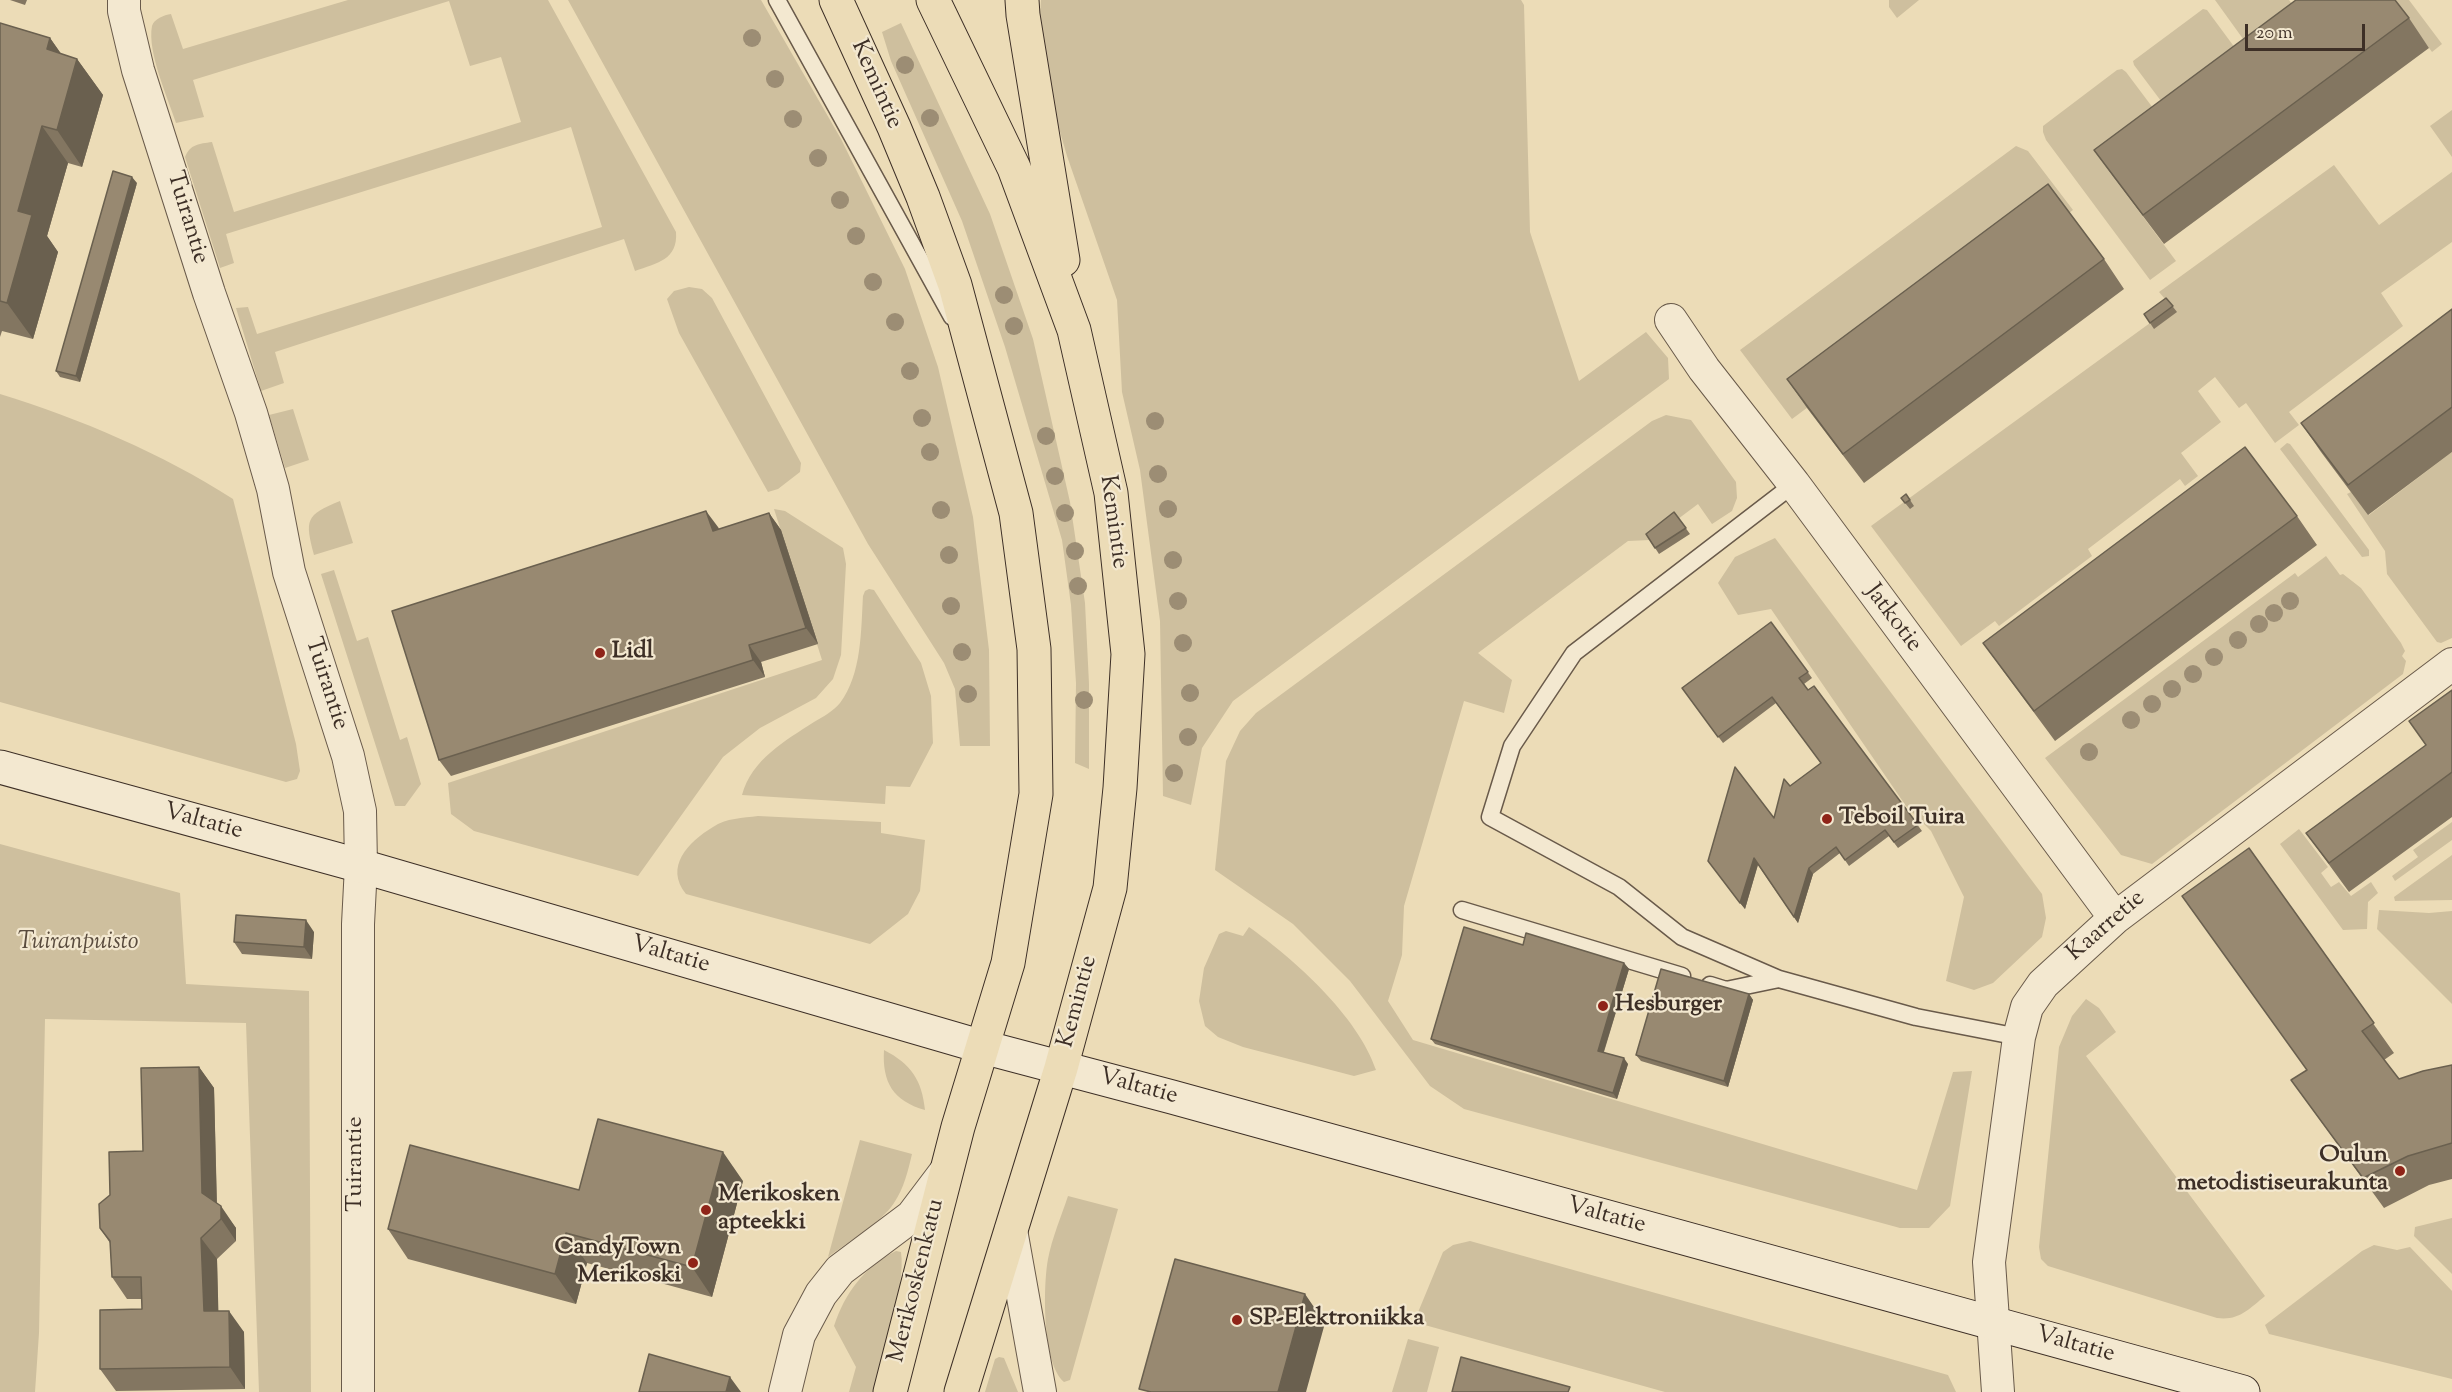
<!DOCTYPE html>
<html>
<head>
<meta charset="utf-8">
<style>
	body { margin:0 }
	#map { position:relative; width:2452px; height:1392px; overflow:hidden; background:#ecdcb7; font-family:"Sorts Mill Goudy",serif }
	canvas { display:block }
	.scale { position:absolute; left:2245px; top:24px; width:120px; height:27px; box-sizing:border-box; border:3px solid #3d2f26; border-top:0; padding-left:8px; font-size:18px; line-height:21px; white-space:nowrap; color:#3d2f26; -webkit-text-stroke:4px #f3e8d0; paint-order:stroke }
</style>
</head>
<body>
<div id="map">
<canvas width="2452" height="1392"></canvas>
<div class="scale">20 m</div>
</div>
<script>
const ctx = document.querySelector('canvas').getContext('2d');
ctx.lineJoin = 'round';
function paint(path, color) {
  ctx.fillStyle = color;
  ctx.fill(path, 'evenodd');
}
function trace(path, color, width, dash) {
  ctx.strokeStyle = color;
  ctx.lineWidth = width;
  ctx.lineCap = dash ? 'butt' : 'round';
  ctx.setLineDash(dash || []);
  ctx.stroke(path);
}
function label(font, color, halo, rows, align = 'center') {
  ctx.font = font + ' "Sorts Mill Goudy",serif';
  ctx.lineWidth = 4.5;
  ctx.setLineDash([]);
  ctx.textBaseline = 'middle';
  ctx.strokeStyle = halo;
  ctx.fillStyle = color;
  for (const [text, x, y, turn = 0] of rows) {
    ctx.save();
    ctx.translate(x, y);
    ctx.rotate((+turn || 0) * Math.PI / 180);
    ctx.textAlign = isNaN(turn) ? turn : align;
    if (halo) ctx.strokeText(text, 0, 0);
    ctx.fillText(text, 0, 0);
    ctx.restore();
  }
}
paint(new Path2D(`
	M348,0h200l128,232c2,28 -19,31 -41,39l-11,-32 -349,113 9,31 -23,8 -25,-83 12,-1 9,27 345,-107 -31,-100 -345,107 8,29 -14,5 -35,-111c5,-13 14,-13 27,-15l22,70 287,-90 -20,-65 -31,9 -21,-65 -256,79 11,37 -28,6c-8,-25 -29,-71 -24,-97 2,-7 12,-11 19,-12l12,35z
	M568,0h193l80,139 64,130 33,98 35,150 16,133 1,96h-30l-5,-57 -11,-26 -76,-119z
	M1041,0h480l3,5 6,227 49,149 67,-49 22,26 1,21 -436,322 -31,47 -11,57 -28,-9 -3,-175 -20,-151 -18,-78 -5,-92 -50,-144 -17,-59 -11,-66z
	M1889,0h30l-22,18 -8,-11z
	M2215,0h74l24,32 -49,36z
	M2394,0h15l33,44 -10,8z
	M2203,9l4,1 48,65 -73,54 -48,-64 -1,-4z
	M901,23l89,191 43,125 37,163 15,101 4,81v85l-14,-6 1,-80 -5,-78 -9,-65 -57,-193 -43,-126 -71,-160 -9,-29z
	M2122,69l4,3 48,64 -59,43 61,82 -26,19 -104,-140 -3,-8v-6l74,-56z
	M2452,110v47l-22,-31z
	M2016,146l12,5 45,59 -281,209 -52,-69z
	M2334,165l45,60 73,-53v70l-71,51 22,33 -114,86 10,13 -24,18 -29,-40 -7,5 -24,-31 -17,14 23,31 -40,31 17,23 -13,10 -5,-7 -92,70 4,7 -93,70 -4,-5 -34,25 -90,-120 279,-203 5,5 21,-16 -17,-20z
	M689,287l13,2 10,9 89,165 -1,9 -22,17 -10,3 -89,-159 -12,-34 7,-8z
	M0,394c81,25 161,59 233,105l63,245 4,27 -3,8 -11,3 -286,-80z
	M293,409l16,51 -24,8 -16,-53z
	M1666,415l25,5 45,62 1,16 -5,13 -20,13 -14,-20 -48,36 -22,1 -150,112 34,27 -8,33 -40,-12 -60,205 -2,49 -14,46 25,39 504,150 36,-118 19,-1 -22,135 -21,22h-29l-436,-119 -34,-23 -80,-105 -57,-57 -78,-54 11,-109 14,-30 16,-18 396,-292z
	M2287,443l3,1 79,106v6l-7,1 -82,-108z
	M2452,452v186l-11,5 -4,-1 -50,-68 -2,-23 -38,-57 4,-2 18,23z
	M340,501l13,42 -39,12c-9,-35 -9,-40 26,-54z
	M774,509l11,2 58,37 3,16 -5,91 -8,24 -17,19 -56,30 -37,29 -85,119 -164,-45 -23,-17 -3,-31 374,-123z
	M1775,538l267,356 4,24 -4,19 -49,46 -19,7 -28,-9 18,-84 -33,-66 -25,-25 -135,-197 -33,6 -20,-32 17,-26z
	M2326,556l14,19 3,-1 18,14 40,55 4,8 -3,5 4,5 -3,13 -251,190 -31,-9 -76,-97 250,-185 3,4z
	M334,570l23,71 11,-4 32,103 7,-3 14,47 -16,22h-10l-74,-232z
	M869,589l5,1 47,73 10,33 2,47 -23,44 -24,-1 -1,18 -143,-9c10,-36 43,-54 72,-73 9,-5 19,-11 26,-19 22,-29 21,-73 23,-107l2,-5z
	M758,816l123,6v11l44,7 -5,51 -12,23 -38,30 -184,-50c-22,-27 2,-52 27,-67 13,-9 30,-9 45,-11z
	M2452,822v18l-57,41 -3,-5 26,-19 -5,-7z
	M2299,829l29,38 -7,6 10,14 8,-5 12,14 20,-14 7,11 -10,9 -1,27 -24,1 -63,-86z
	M0,844l180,49 6,91 123,7 2,401h-52l-13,-369 -201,-4 -6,314 -4,59h-35z
	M2452,855v45l-57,1 -1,-4z
	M2379,910l50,3 23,-2v93l-75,-75z
	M1249,927c45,32 109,89 127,143l-22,6 -111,-29 -25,-10 -13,-11 -6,-25 5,-33 15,-34 7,-3 17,5z
	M2086,999l13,9 17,24 -30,24 179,240c-16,13 -26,25 -48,22l-169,-52 -7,-7 -2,-12 20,-200 13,-31z
	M884,1050c27,14 38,30 41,60 -32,-9 -43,-28 -41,-60z
	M860,1140l52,14c-4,17 -8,34 -18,49 -13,20 -46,39 -66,54z
	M1068,1196l50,13 -48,171 -6,2c-22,-19 -21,-96 -16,-123 4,-21 13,-42 20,-63z
	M2452,1218v56l-38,-38 1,-9z
	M1470,1241l478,134 8,17h-291l-251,-70 29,-70 10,-7z
	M2374,1245l23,5 13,-3 42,44v88l-183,-45 -4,-9 97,-74z
	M896,1251l5,1c5,34 -18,104 -27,140h-25l7,-25 -22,-41c11,-33 30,-59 62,-75z
	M1408,1339l31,8 -12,45h-35z
	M999,1357l5,1 14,34h-33l10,-33z`), '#cebf9e');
const lane = new Path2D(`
	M777,0l175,317
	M1794,484l-220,169 -62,93 -22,71 129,70 63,50 97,42 137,38 103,20
	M1462,910l220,66
	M1710,985l16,5 53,-11`);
const street = new Path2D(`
	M124,0v11l14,59 71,223 42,120 22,76 16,83 59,184 12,55 1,55 -3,58v468
	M1671,320l33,49 90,115 321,434
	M1011,1230l29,162
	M785,1392l14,-57 22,-41 19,-24 72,-54 34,-45
	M1998,1392l-9,-130 30,-225 8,-30 16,-23 72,-66 337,-254`);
const secondary = new Path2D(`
	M0,767l361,99 622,181 189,50 1071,295`);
const primary = new Path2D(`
	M836,0l58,127 29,70 32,88 61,228 18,136 2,145 -28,169 -50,164 -68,265
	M933,0l81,168 60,162 37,163 17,161 -8,134 -10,100 -49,180 -100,324
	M1022,0l1,15 40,245`);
trace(lane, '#695a4a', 19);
trace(street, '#695a4a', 34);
trace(secondary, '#3d2f26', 35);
trace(primary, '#3d2f26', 35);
trace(lane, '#f3e8d0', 16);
trace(street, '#f3e8d0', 32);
trace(secondary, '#f3e8d0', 33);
trace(primary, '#ecdcb7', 33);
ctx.fillStyle = '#9c8d74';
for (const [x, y] of [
	[752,38],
	[905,65],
	[775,79],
	[930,118],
	[793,119],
	[818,158],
	[840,200],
	[856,236],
	[873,282],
	[1004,295],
	[895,322],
	[1014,326],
	[910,371],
	[922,418],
	[1155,421],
	[1046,436],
	[930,452],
	[1158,474],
	[1055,476],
	[1168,509],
	[941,510],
	[1065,513],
	[1075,551],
	[949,555],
	[1173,560],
	[1078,586],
	[1178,601],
	[2290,601],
	[951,606],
	[2274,613],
	[2259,624],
	[2238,640],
	[1183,643],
	[962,652],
	[2214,657],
	[2193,674],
	[2172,689],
	[1190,693],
	[968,694],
	[1084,700],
	[2152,704],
	[2131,720],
	[1188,737],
	[2089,752],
	[1174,773]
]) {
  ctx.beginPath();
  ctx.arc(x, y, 9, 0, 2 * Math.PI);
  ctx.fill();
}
paint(new Path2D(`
	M10,0h17l-2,5z
	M2409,18l20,30 -265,196 -49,-65 -21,-29z
	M0,23l50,15 11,16 16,5 26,36 -21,72 -14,-4 -21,73 11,16 -25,87 -31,-8 -2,6z
	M137,183l-57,199 -20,-5 -4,-6z
	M2104,259l20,30 -260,194 -57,-75 -20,-29z
	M2166,298l11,14 -23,17 -10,-15z
	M2452,309v143l-84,63 -47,-63 -20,-29z
	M1906,494l8,12 -4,3 -9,-11z
	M1674,512l16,22 -31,20 -13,-20z
	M769,513l12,17 37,114 -57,18 4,15 -314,99 -12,-16 279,-233 1,2z
	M2297,516l20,29 -262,196 -51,-69 -21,-29z
	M1771,622l41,56 -8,6 4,6 6,-4 108,145 -24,17 -9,-12 -40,30 -9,-13 -27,21 -15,49 -40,-58 -13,44 -37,-48 66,-43 16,-32 31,-23 -45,-60 -53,40 -41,-55z
	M2452,690v127l-103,75 -43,-59 120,-88z
	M2249,848l145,205 -10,7 15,19 53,-14v114l-23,6 -45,23 -93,-128 16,-9z
	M314,932l-2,27 -70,-5 -8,-12z
	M1523,945l101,18 5,6 -25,83 24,12 -11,35 -182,-55 -4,-5z
	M1749,994l4,6 -25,87 -87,-26 -5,-6z
	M199,1067l15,21 3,116 19,24v13l-19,18 1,52 26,21 1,57 -129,2 -16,-22 42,-60v-10h-15l-15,-22 -2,-34 -10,-15 10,-33 33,-44z
	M743,1181l-31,116 -125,-34 -11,41 -168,-45 -20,-30 191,-39z`), '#837661');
paint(new Path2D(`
	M50,38l24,34 3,-13 26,36 -21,72 -25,-37 -10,-81z
	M42,126l26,37 -21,73 11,16 -25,87 -26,-36 11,-92z
	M132,177l5,6 -57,199 -4,-6z
	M706,511l12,16 6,21 -11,-17z
	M769,513l12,17 37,114 -12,-16z
	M749,645l12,17 4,15 -12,-17z
	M1754,858l4,6 -13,45 -5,-6z
	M1809,868l4,6 -15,49 -4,-6z
	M306,920l8,12 -2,27 -8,-12z
	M1624,963l5,6 -27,88 -4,-6z
	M1749,994l4,6 -25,87 -4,-6z
	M1624,1058l4,6 -11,35 -4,-6z
	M199,1067l15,21 3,127 -15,-22z
	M723,1152l20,29 -31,116 -20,-30z
	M221,1206l15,22v13l-15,-22z
	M566,1233l21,30 -11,41 -21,-30z
	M201,1238l16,21 2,74 -15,-22z
	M1305,1294l20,29 -19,69h-28z
	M229,1311l15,21 1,57 -15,-22z
	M730,1377l11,15h-15z`), '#6a604f');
const building = new Path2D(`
	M2296,0h99l14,18 -266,197 -49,-65z
	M0,23l50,15 -3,11 30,10 -20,71 -15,-4 -24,85 14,4 -25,88 -7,-2z
	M113,171l19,6 -56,199 -20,-5z
	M2048,184l56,75 -261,195 -56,-75z
	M2166,298l7,8 -23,17 -6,-9z
	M2452,309v98l-104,78 -47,-62z
	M2245,447l52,69 -263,195 -51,-68z
	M1906,494l4,6 -5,3 -4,-5z
	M706,511l7,20 56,-18 37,115 -57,17 4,15 -314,100 -47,-149z
	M1674,512l12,16 -31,20 -9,-14z
	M1771,622l37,50 -9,6 9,12 6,-4 104,139 -24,17 -9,-12 -40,30 -9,-13 -27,21 -15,49 -40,-59 -14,45 -32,-42 27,-94 39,51 10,-39 6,7 31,-23 -49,-66 -54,40 -36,-49z
	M2452,690v82l-123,91 -23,-30 120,-88 -17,-24z
	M2249,848l125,175 -12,8 37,48 24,-8 29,-6v78l-44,13 -45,22 -72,-98 16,-10 -125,-174z
	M236,915l70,5 -2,27 -70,-5z
	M1464,927l59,18 3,-12 98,30 -26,88 26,7 -11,35 -182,-54z
	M1661,969l88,25 -25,87 -88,-26z
	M199,1067l3,126 19,13v13l-20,19 3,73h25l1,56 -130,2v-59l42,-1 -1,-32h-29l-2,-36 -10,-13 -1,-24 11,-9 -1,-43 34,-1 -2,-83z
	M598,1119l125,33 -31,115 -126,-34 -11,41 -167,-45 22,-84 169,45z
	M1175,1259l130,35 -27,98h-127l-12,-3z
	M649,1354l81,23 -4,15h-87z
	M1461,1357l109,30 -2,5h-116z`);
paint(building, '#988971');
trace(building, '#6a604f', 1.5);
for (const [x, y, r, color] of [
	[600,653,6,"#8f2418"],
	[1827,819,6,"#8f2418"],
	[1603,1006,6,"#8f2418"],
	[2400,1171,6,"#8f2418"],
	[706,1210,6,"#8f2418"],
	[693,1263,6,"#8f2418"],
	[1237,1320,6,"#8f2418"]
]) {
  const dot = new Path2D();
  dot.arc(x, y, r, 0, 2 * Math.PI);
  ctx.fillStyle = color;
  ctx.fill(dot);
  trace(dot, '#f3e8d0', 2);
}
label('24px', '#3d2f26', '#f3e8d0', [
	["Kemintie",875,85,66],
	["Tuirantie",186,218,73],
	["Kemintie",1112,522,82],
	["Jatkotie",1892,619,53],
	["Tuirantie",325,684,72],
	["Valtatie",203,823,15],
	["Kaarretie",2107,927,-41],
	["Valtatie",670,956,16],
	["Kemintie",1079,1002,-75],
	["Valtatie",1138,1088,15],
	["Tuirantie",357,1164,-90],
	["Valtatie",1606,1217,15],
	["Merikoskenkatu",918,1281,-76],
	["Valtatie",2075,1346,15]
]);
label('bold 24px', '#3d2f26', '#f3e8d0', [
	["Lidl",612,653],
	["Teboil Tuira",1839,819],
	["Hesburger",1615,1006],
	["Oulun",2388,1157,"right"],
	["metodistiseurakunta",2388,1185,"right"],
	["Merikosken",718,1196],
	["apteekki",718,1224],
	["CandyTown",681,1249,"right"],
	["Merikoski",681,1277,"right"],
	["SP-Elektroniikka",1249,1320]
], 'left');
label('italic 24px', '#5a4c3e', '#f3e8d0', [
	["Tuiranpuisto",78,944]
]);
</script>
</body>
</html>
